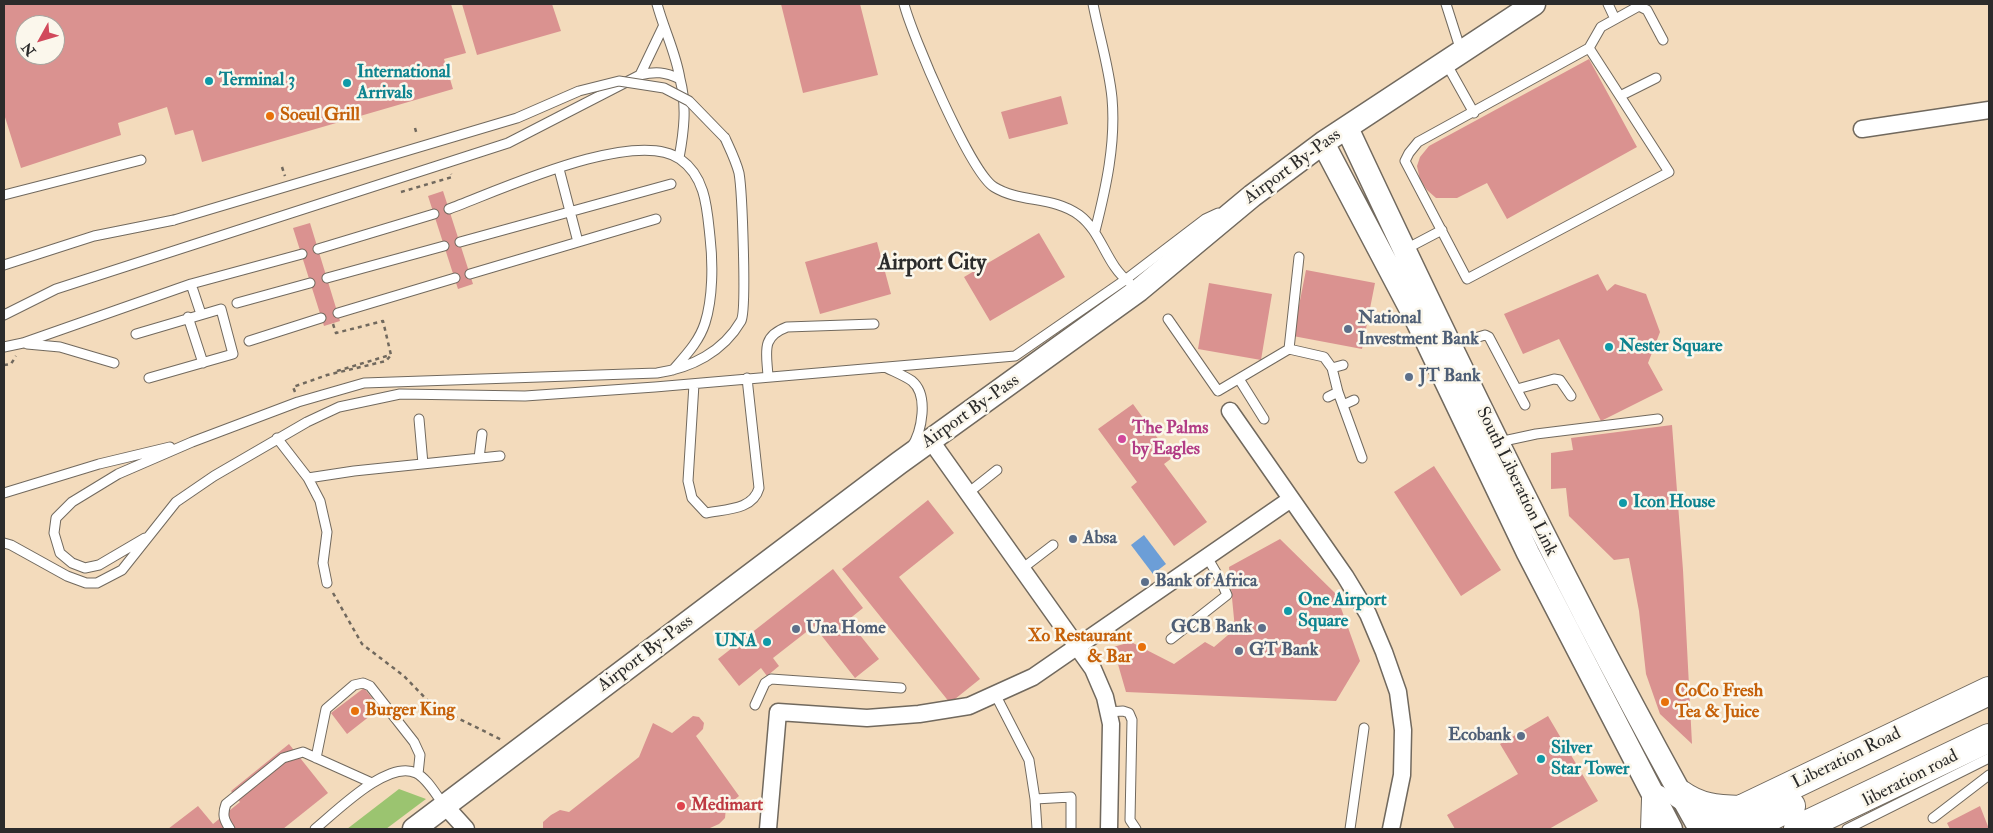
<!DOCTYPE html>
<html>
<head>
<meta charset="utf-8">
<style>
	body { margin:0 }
	#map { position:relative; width:1993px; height:833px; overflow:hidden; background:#f3dbbc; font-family:"IM FELL Double Pica",serif }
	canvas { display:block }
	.frame { position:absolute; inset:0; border:5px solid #2b2b2b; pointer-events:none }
	.north { position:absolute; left:15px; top:15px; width:50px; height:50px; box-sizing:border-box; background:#fbf7ec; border:1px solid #a8a59f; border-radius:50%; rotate:231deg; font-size:14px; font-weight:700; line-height:20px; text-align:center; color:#2b2b2b }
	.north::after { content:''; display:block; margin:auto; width:18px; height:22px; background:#d1495b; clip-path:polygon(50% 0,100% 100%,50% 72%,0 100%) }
</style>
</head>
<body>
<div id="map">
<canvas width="1993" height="833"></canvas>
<div class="frame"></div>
<div class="north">N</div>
</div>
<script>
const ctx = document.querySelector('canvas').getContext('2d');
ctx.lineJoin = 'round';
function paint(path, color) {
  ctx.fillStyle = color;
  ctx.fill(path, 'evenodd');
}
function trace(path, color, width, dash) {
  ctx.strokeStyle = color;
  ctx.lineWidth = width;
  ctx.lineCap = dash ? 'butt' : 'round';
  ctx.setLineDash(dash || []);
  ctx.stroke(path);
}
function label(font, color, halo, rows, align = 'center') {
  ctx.font = font + ' "IM FELL Double Pica",serif';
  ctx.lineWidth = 5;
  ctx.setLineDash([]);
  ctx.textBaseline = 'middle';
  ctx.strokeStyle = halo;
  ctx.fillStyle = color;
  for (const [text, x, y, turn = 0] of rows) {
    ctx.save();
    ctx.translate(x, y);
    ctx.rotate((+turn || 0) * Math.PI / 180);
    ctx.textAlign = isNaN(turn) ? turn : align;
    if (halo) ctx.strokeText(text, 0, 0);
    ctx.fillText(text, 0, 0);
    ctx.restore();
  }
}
paint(new Path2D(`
	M399,789l27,10 -40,30h-39z`), '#9bc470');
paint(new Path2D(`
	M1144,535l22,29 -13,10 -22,-29z`), '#6c9ed7');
paint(new Path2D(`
	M4,4h447l15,49 -22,6 9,30 -251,73 -9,-32 -18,5 -8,-28 -49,16 3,12 -100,33 -17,-54zM25,25h30v30h-30z
	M462,4h90l9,27 -84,24z
	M781,4h79l18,71 -75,18z
	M1589,59l48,88 -130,72 -20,-36 -30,15h-21l-9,-8 -7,-10 -3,-14 3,-9 9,-11z
	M1061,96l7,28 -59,15 -8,-27z
	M443,191l30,93 -15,5 -30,-93z
	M310,223l30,98 -16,5 -31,-98z
	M1039,233l26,44 -75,44 -26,-44z
	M877,242l14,52 -71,20 -15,-52z
	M1306,270l69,13 -13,66 -69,-13z
	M1598,274l9,17 8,-7 31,10 14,38 -12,31 15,27 -62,31 -42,-82 -36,15 -19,-40z
	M1209,283l63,11 -11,66 -63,-11z
	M1133,404l39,54 -8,6 43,58 -33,24 -43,-59 6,-5 -39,-53z
	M1672,425l11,145 9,174 -32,-30 -14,-40 -7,-63 -10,-53 -15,2 -45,-44 -3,-28 -15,1v-36l22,-3 -2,-12z
	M1434,466l67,104 -40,26 -67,-104z
	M928,500l26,33 -55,44 81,102 -30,24 -108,-134z
	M1280,539l56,55 24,67 -24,40 -210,-9 -13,-45 18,-5 43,22 31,-22 9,5 21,-18 -6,-62z
	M833,569l30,39 -15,12 31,39 -24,19 -41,-52 -41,32 6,8 -12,10 -6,-8 -22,18 -21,-27z
	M364,688l16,20 -33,26 -16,-21z
	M693,716l6,1 5,6 -1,6 -7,7 43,60 -13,11 -1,11 -6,6 -9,4 -10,1h-157v-7l8,-7 9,-5 9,2 70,-55 14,-34 19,10z
	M1548,716l50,85 -49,28h-94l-8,-14 71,-41 -18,-30z
	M289,744l39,49 -45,36h-115l30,-23 15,18 27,-22 -9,-11z
	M1980,806l9,23h-39l-3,-6z`), '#da9290');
const lane = new Path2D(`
	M657,4c7,26 19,49 23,75
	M904,4c8,31 66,168 90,183 26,16 59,9 85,28 23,17 27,50 50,67
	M1093,4c6,31 16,63 19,94 4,45 -6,90 -17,133
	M1446,4l15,47
	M1608,4l7,15
	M1589,48l80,124 -202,107 -62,-118 4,-8 9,-11 171,-94 12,-21 38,-21 8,4 16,30
	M1446,63l28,50
	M640,75l23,-48
	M1622,95l34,-17
	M559,169l19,73
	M4,195l137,-35
	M449,209c49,-18 186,-82 231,-50 26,18 27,50 30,78 3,26 3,61 -5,86 -6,19 -20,33 -32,47
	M460,242l211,-58
	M318,249l116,-35
	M1404,250l38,-20
	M1299,257l-10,92 35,8 8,11 6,24 24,66
	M4,265l90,-29 80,-16
	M470,274l186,-55
	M327,278l117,-32
	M191,284l10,30
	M237,303l73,-20
	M338,313l117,-35
	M4,315l52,-26 452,-146 132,-68c16,-4 25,-3 40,4 7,27 4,52 -1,79
	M188,317l15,46
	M1168,319l50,72 71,-42
	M136,334l85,-25 12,45 -84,24
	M249,341l72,-23
	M27,344l33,3 54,16
	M1452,345l33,-10 4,2 36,68
	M4,347l19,-4 168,-59 111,-30
	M887,368c8,4 18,8 25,13 17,14 10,51 -1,67
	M1332,368l11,-3
	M768,377c-1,-24 -8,-40 19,-50l87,-3
	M1239,379l25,40
	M694,384l-6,97 4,17 14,15c20,-4 47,-3 53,-25l-12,-110
	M1517,389l37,-10 6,1 11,16
	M1328,397l10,-5
	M1343,405l11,-5
	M419,419l4,45
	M277,438l31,40 12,23 7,31 -4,31 4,20
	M1499,442l37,-8 122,-15
	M479,458l3,-24
	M308,478l46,-7 146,-15
	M4,493l95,-29 71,-17
	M968,493l29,-23
	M145,538l-46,27 -14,3 -13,-5 -12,-10 -6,-20 2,-15 16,-16 46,-28 74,-32 106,-40 66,-19 293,-10c34,-5 66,-21 84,-52 6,-10 1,-131 -2,-148 -3,-12 -9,-24 -14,-35
	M4,543l7,2 56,31 19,7h11l25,-13 54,-68 38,-26 93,-54 32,-15 61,-13 125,2 130,-9 360,-31 110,-76 80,-61 13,-6
	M1023,568l30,-23
	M1171,639l56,-44 -6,-14 -14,-24
	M995,694l34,66 6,39 2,30
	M755,705l10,-22 6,-4 130,9
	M1108,712l15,-1 6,2 3,7 -2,100 6,9
	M316,758l10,-49 28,-24 9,-2 7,3 44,56 6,13 -2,19
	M1035,799l36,-2v32
	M1933,818l56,-43
	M230,829c-6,-9 -8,-14 -4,-25l57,-46 20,-6 69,31
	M315,829c21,-17 73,-70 101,-56 11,5 20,22 28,32
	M1350,829l14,-101
	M1847,829l142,-71`);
const street = new Path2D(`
	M1862,129l127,-19
	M1230,411l115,165 23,38 16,38 14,40 5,38 -1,45 -11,54
	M931,441l162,228 12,28 6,27 -2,105
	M446,807l20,22
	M768,829l10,-117 89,6 52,-4 50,-8 64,-29 258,-178`);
const secondary = new Path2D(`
	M1347,128c111,237 225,472 353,701
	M1323,143l95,180 110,230 143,276
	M414,829l485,-366 240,-173 113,-94 71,-53 211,-139`);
const highway = new Path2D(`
	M1680,794c19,14 37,15 60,16
	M1655,829l1,-30
	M1705,829l35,-19 249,-119
	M1747,829l44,-23
	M1798,829l191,-91`);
trace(lane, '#71695e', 11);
trace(street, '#71695e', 19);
trace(secondary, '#71695e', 25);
trace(highway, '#71695e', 30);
trace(new Path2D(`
	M415,128l2,7
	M282,167l3,9
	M401,192l51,-15 -1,-3
	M333,324l3,9 47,-12 8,34
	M4,365l7,-1 5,-8
	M337,371l53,-16
	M295,392l-2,-5 34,-12 59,-14 5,-6
	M333,593l29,51 42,32 29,30 69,34`), '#71695e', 2.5, [4, 4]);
trace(lane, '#fff', 9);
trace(street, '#fff', 16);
trace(secondary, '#fff', 22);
trace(highway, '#fff', 28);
const laneBridge = new Path2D(`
	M174,220l343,-102 62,-27 40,-10 45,7 25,13 36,37`);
trace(laneBridge, '#71695e', 11, []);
trace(laneBridge, '#fff', 9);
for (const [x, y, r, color] of [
	[209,81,5,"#0f9aa8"],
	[347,83,5,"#0f9aa8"],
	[270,116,5,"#e8710a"],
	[1348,329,5,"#5c6f8a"],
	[1609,347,5,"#0f9aa8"],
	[1409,377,5,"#5c6f8a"],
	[1122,439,5,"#d1479c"],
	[1623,503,5,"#0f9aa8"],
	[1073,539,5,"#5c6f8a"],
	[1145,582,5,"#5c6f8a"],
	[1288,611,5,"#0f9aa8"],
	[1262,628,5,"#5c6f8a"],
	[796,629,5,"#5c6f8a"],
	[767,642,5,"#0f9aa8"],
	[1142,647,5,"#e8710a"],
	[1239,651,5,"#5c6f8a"],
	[1665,702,5,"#e8710a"],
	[355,711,5,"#e8710a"],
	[1521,736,5,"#5c6f8a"],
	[1541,759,5,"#0f9aa8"],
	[681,806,5,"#e0444e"]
]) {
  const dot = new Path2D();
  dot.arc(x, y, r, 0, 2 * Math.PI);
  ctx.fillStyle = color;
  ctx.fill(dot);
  trace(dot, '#fbf7ec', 2);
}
label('bold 18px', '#0d838f', '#fbf7ec', [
	["International",357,73],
	["Arrivals",357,94],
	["Terminal 3",219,81],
	["Nester Square",1619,347],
	["Icon House",1633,503],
	["One Airport",1298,601],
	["Square",1298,622],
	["UNA",757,642,"right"],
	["Silver",1551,749],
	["Star Tower",1551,770]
], 'left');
label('bold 18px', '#c56008', '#fbf7ec', [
	["Soeul Grill",280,116],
	["Xo Restaurant",1132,637,"right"],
	["& Bar",1132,658,"right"],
	["CoCo Fresh",1675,692],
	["Tea & Juice",1675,713],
	["Burger King",365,711]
], 'left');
label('18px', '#2b2b2b', '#fbf7ec', [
	["Airport By-Pass",1293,167,-36],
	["Airport By-Pass",971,412,-35],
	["South Liberation Link",1516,482,64],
	["Airport By-Pass",646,654,-37],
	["Liberation Road",1847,759,-26],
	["liberation road",1911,779,-27]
]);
label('bold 18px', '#4e5e75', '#fbf7ec', [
	["National",1358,319],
	["Investment Bank",1358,340],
	["JT Bank",1419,377],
	["Absa",1083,539],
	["Bank of Africa",1155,582],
	["GCB Bank",1252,628,"right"],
	["Una Home",806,629],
	["GT Bank",1249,651],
	["Ecobank",1511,736,"right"]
], 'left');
label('bold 18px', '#b23c85', '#fbf7ec', [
	["The Palms",1132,429],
	["by Eagles",1132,450]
], 'left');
label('bold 18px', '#be3a42', '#fbf7ec', [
	["Medimart",691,806]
], 'left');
label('bold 22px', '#2b2b2b', '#fbf7ec', [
	["Airport City",932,264]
]);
</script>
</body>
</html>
